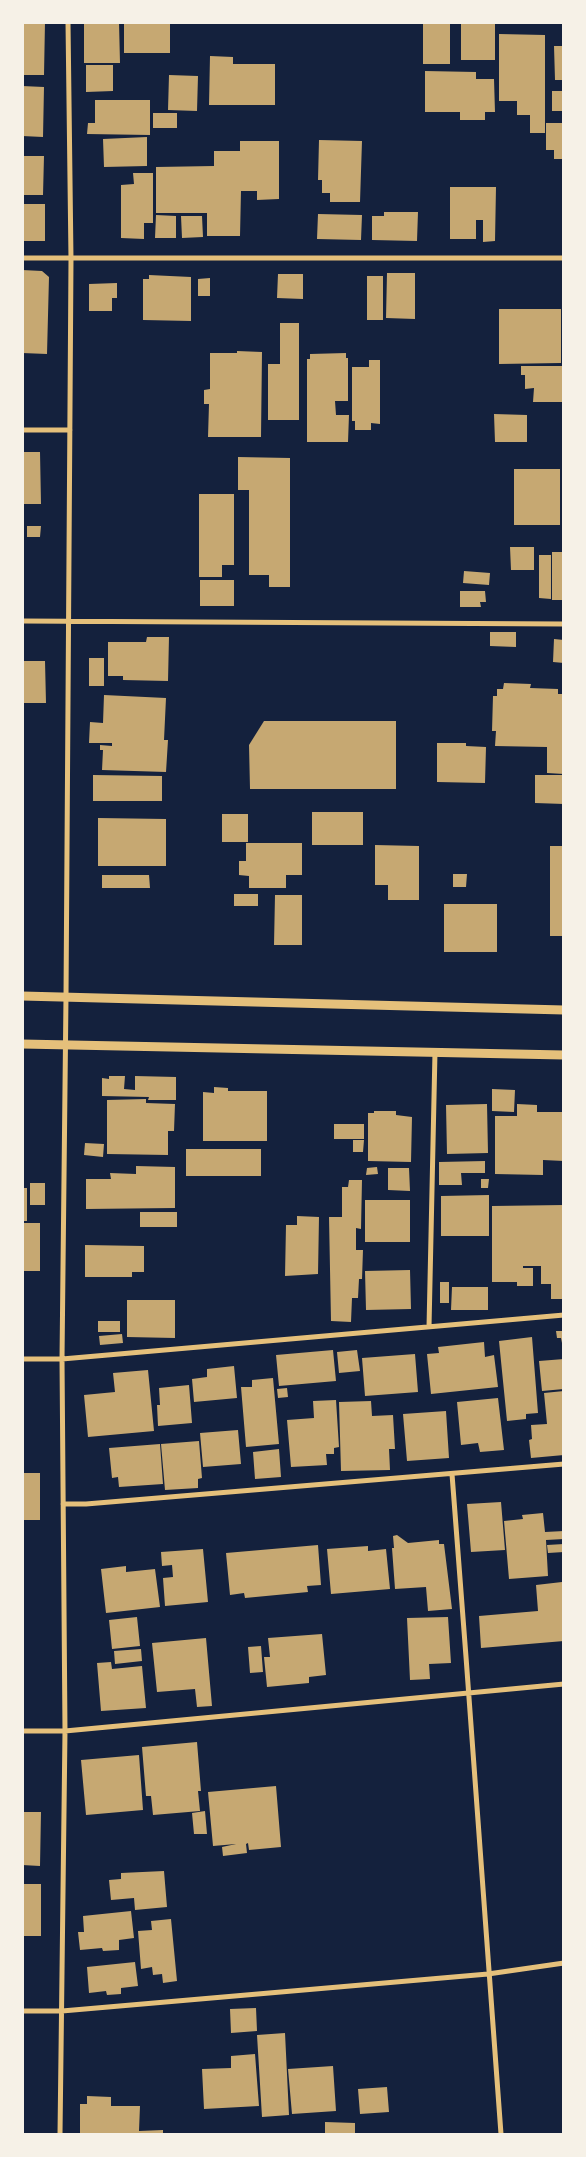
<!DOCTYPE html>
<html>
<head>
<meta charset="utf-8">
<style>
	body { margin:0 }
	#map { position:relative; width:586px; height:2157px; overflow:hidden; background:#14213d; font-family:"Nunito Sans",sans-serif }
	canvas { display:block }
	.frame { position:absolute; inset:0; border:24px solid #f6f1e7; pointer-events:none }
</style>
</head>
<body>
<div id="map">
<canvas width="586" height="2157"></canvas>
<div class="frame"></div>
</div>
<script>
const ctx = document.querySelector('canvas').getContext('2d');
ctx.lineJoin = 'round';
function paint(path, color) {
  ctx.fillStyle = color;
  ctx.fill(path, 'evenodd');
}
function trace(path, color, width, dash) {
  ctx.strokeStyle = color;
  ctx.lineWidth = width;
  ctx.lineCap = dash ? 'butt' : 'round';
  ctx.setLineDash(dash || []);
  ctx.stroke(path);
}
paint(new Path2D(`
	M22,22h23l-1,53h-22z
	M84,22h35l1,41h-36z
	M124,22h46v31h-46z
	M423,22h27v42h-27z
	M461,22h34v38h-34z
	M499,34l46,1v98h-15v-18h-13v-14h-18z
	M554,46h10v34h-9z
	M210,56l23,1v7h42v41h-66z
	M86,65h27v26l-27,1z
	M425,71l51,1v7h18l1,33h-10v8h-25v-8h-35z
	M169,75l29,1 -1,35 -29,-1z
	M22,86l22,1 -1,50 -21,-1z
	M552,91h12v20h-12z
	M95,100h55v35l-63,-1 1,-11h7z
	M153,113h24v15h-24z
	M546,123h18v36h-10v-9h-8z
	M147,137v29l-43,1 -1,-28z
	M319,140l43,1 -2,61h-30v-9h-8v-13h-4z
	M240,141h39v58l-22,1v-9h-16l-1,45h-33v-23h-51v-46l58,-1v-15h26z
	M22,156h22l-1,39h-21z
	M133,173h20v50h-9v16l-23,-1v-53l13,-1z
	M450,187h46l-1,54 -12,1v-22h-7v19h-26z
	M22,204h23v37h-23z
	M384,212h34l-1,29 -45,-1v-24h12z
	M318,214l44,1 -1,25 -44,-1z
	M156,215l20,1v22h-21z
	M181,216h21l1,21 -21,1z
	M22,270l20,1 7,6 -2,77 -25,-1z
	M387,273h28v46l-29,-1z
	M278,274h25v25l-26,-1z
	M149,275l42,2v44l-48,-1v-41h6z
	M367,276h16v44h-16z
	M210,278v18h-12v-17z
	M117,283v15h-5v13h-23v-27z
	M499,309h62v54l-62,1z
	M280,323h19v97h-31v-56h12z
	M237,351l25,1 -1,85h-53l1,-33h-5v-14l6,-1v-36h27z
	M346,353v5h2v43h-13l1,14h13l-1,27h-41v-83h3v-5z
	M369,360h11v64l-9,-1v7h-16v-9h-3v-54h17z
	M521,366h43v36h-31l1,-14 -9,1v-14h-4z
	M494,414l33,1v27h-32z
	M22,452h18l1,52h-19z
	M238,457l52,1v129h-21v-12h-20v-85h-11z
	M514,469h46v56h-46z
	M199,494h35v71h-12v12h-23z
	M27,526h14l-1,11h-13z
	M510,547h24v23h-23z
	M552,552h12v48h-12z
	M539,555h12v44l-12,-1z
	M464,571l26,2 -1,12 -26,-2z
	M200,580h34v26h-34z
	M460,591h25l1,11h-6l1,5h-21z
	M490,632h26v15l-26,-1z
	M147,637h22l-1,44 -45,-1v-4h-15v-34h38z
	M554,639l10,1v23l-11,-1z
	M89,658h15v28h-15z
	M22,661h23l1,42h-24z
	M504,683l27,1 -1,4 28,1v5h6v80l-17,-1v-26l-52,-1 1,-15h-4l1,-35h4v-7h6z
	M104,695l62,3 -2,42h4l-2,32 -64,-2 1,-20h-3v-5l12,1v-3h-23l1,-21 13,1z
	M264,721h132v68h-146l-1,-44z
	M437,743h29v3l20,1 -1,36 -48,-1z
	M93,775l69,1v25h-69z
	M535,775h29v29l-29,-1z
	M312,812h51v33h-51z
	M222,814h26v28h-26z
	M98,818l68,1v47h-68z
	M246,843h56v32h-16v13h-37v-12l-10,-1v-14h7z
	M375,845l44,1v54h-31v-15h-13z
	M550,846h14v90h-14z
	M453,874h14l-1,13h-13z
	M102,875h47l1,13h-48z
	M234,894h24v12h-24z
	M275,895h27v50h-28z
	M444,904h53v48h-53z
	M109,1076h16l-1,13 11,1v-14l41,1v23h-28l1,-3 -47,-1v-18l7,1z
	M214,1087l14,1v3h39v50h-64v-49l11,1z
	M492,1089l23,1 -1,22 -22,-1z
	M146,1099v4l29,1 -1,27h-6v24l-61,-1v-54z
	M487,1104l1,49 -41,1 -1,-49z
	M517,1104l20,1v7h27v49l-21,-1v15l-48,-1v-58h22z
	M374,1111h22v4l16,2 -1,45 -43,-1v-48h6z
	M334,1124h30v15h-30z
	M353,1140h11l-1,12h-10z
	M85,1143l19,1 -1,13 -19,-2z
	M186,1149h75v27h-75z
	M485,1161v12h-24l1,12h-23v-23z
	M136,1166l39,1v41l-89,1v-30h25l-1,-6 26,1z
	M377,1167l1,7 -12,1 1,-7z
	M388,1168h21l1,23 -22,-1z
	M481,1179h8l-1,9h-7z
	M349,1180h13l-1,49 -5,-1v22h7l-1,29h-3l-1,19h-6l-1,24 -20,-1 -2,-104h13v-30h6z
	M30,1183h15v22h-15z
	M22,1188h5v33h-5z
	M489,1195v41h-48v-40z
	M365,1200h45v42h-45z
	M564,1205v94h-13v-15h-10v-18h-18v2h10v18h-16v-4h-25v-76z
	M140,1212h37v15h-37z
	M297,1216l22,1 -1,57 -33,2 1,-51h11z
	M23,1223h17v48h-18z
	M85,1245l59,1v26h-12v5h-47z
	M410,1270l1,39 -45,1 -1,-39z
	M440,1282h9v21h-9z
	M452,1287h36v23h-37z
	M127,1300h48v38l-48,-1z
	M98,1321h22v11h-22z
	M556,1331h8v22l-3,-15h-4z
	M122,1334l1,9 -23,2 -1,-9z
	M532,1337l6,76 -12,1v5l-19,2 -8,-80z
	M484,1342l1,15 9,-2 4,32 -67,7 -4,-40 12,-1 -1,-6z
	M333,1350l3,31 -57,5 -3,-31z
	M357,1350l3,21 -21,2 -2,-21z
	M415,1354l3,38 -53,4 -3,-38z
	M564,1359v30l-22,2 -3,-30z
	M234,1366l3,32 -43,4 -2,-23 15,-2v-8z
	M148,1370l6,61 -66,6 -4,-42 31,-3 -2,-19z
	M273,1378l6,66 -33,3 -5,-60h11v-7z
	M189,1385l3,38 -34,3 -1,-21h3l-1,-17z
	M287,1388l1,9 -10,1 -1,-9z
	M564,1391v64l-33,3 -2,-18 3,-1 -1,-14 16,-1 -3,-31z
	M498,1398l6,52 -24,2 -2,-9 -17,2 -4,-43z
	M336,1400l3,47 -5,1v6h-8l1,11 -36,2 -4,-47 27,-2 -1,-17z
	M371,1401l1,15 21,-1 2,34h-6l1,21 -49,1 -2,-69z
	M446,1411l3,47 -42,3 -4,-47z
	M238,1430l3,34 -38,3 -3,-34z
	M199,1441l3,37 -4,1v9l-33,2 -4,-46z
	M160,1444l3,40 -44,3 -1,-10 -6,1 -3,-30z
	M279,1449l2,28 -26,2 -2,-27z
	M22,1473h18v47h-18z
	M501,1502l4,48 -34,2 -4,-48z
	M543,1513l2,19 19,-1v8l-18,1 2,36 -39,3 -5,-58 19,-2 -1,-4z
	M397,1535l11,8 31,-3v4h5l8,65 -24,2 -2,-24 -31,2 -3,-41h2l-1,-12z
	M564,1544v8l-16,1 -1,-8z
	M318,1545l3,40 -14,1 1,6 -63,6 -1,-5 -14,2 -4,-42z
	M368,1546v5l18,-2 4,40 -59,5 -4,-45z
	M203,1549l5,53 -43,4 -2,-28 10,-1 -1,-12 -10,1 -1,-14z
	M126,1566v6l29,-3 5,38 -54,6 -5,-44z
	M562,1582l2,59 -83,7 -2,-32 59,-5 -2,-26z
	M137,1617l3,29 -28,3 -3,-29z
	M448,1617l3,46 -22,1 1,15 -20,1 -3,-62z
	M322,1634l4,41 -17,2v6l-42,4 -3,-30h6l-2,-19z
	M206,1638l6,68 -15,1 -2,-18 -38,3 -5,-49z
	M261,1646l2,26 -13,1 -2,-26z
	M141,1649l1,12 -27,3 -1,-13z
	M111,1662l1,7 30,-3 4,42 -45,3 -4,-48z
	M197,1742l4,49h-3l2,20 -47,4 -2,-19h-5l-4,-49z
	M139,1755l4,55 -57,5 -5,-55z
	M276,1786l5,61 -32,3 -1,-7 -2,1 1,9 -24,3 -1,-9 14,-3 -23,2 -5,-54z
	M205,1811l2,23h-13l-2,-21z
	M22,1812h19l-1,54 -18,-1z
	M164,1871l3,36 -32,3 -1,-12 -23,2 -2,-20 12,-1v-6z
	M22,1884h19v52h-19z
	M131,1911l3,27 -15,2v10l-16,1 -1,-3 -22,2 -2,-18h6l-1,-16z
	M171,1919l6,62 -14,2 -1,-9 -9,1 -1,-8 -11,2 -3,-38 14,-1 -1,-9z
	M135,1962l3,24 -17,2v6l-14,1 -1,-4 -17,2 -2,-26z
	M256,2008l1,23 -26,2 -1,-24z
	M285,2033l4,82 -27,2 -5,-82z
	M255,2054l4,52 -55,3 -2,-40 29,-1v-12z
	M333,2066l3,45 -44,3 -4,-45z
	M387,2087l2,25 -29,2 -2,-25z
	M87,2096l24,1v9h29l-1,25 24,-1v4h-83v-30h7z
	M325,2122l30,1v11h-30z`), '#c6a872');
trace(new Path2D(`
	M22,258h542
	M22,430h48
	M22,621l542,3
	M429,1327l6,-275
	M22,1359h40l502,-44
	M452,1474c18,220 31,441 49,660
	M63,1504h23l478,-40
	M22,1731h43l499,-47
	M22,2011h40l426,-37 76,-11
	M60,2134l5,-403 -3,-372 4,-362 5,-738 -3,-237`), '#e5c07b', 5);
trace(new Path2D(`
	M22,996l542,14
	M22,1044l542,11`), '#e5c07b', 9);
</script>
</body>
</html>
